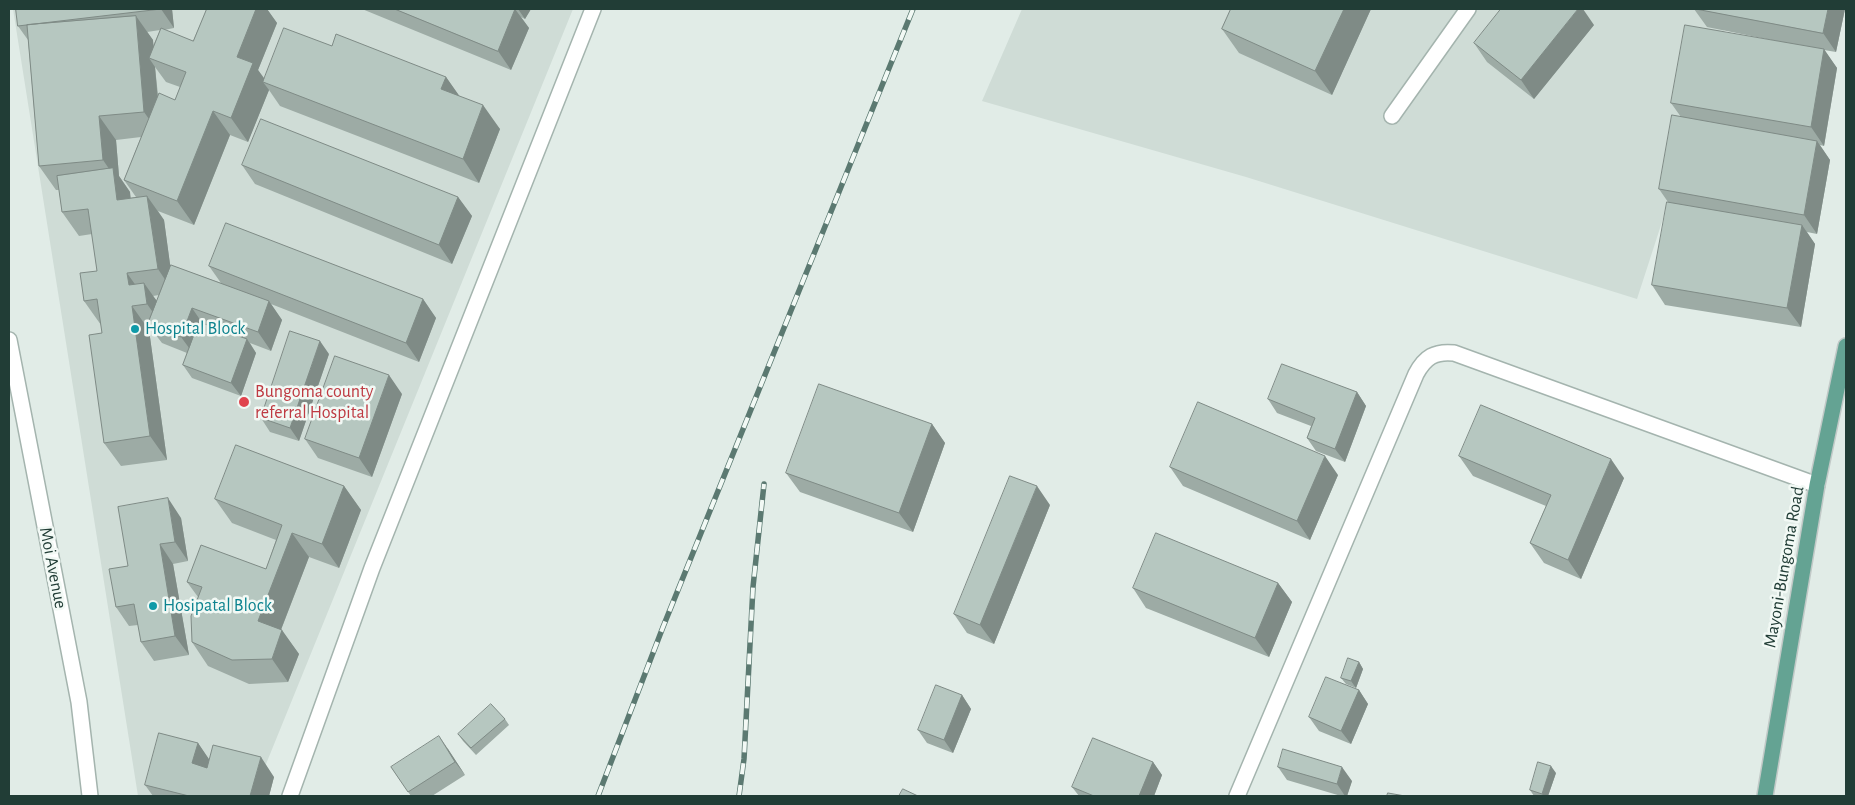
<!DOCTYPE html>
<html>
<head>
<meta charset="utf-8">
<style>
	body { margin:0 }
	#map { position:relative; width:1855px; height:805px; overflow:hidden; background:#e1ece7; font-family:"Alegreya Sans",sans-serif }
	canvas { display:block }
	.frame { position:absolute; inset:0; border:10px solid #213d36; pointer-events:none }
</style>
</head>
<body>
<div id="map">
<canvas width="1855" height="805"></canvas>
<div class="frame"></div>
</div>
<script>
const ctx = document.querySelector('canvas').getContext('2d');
ctx.lineJoin = 'round';
function paint(path, color) {
  ctx.fillStyle = color;
  ctx.fill(path, 'evenodd');
}
function trace(path, color, width, dash) {
  ctx.strokeStyle = color;
  ctx.lineWidth = width;
  ctx.lineCap = dash ? 'butt' : 'round';
  ctx.setLineDash(dash || []);
  ctx.stroke(path);
}
function label(font, color, halo, rows, align = 'center') {
  ctx.font = font + ' "Alegreya Sans",sans-serif';
  ctx.lineWidth = 5;
  ctx.setLineDash([]);
  ctx.textBaseline = 'middle';
  ctx.strokeStyle = halo;
  ctx.fillStyle = color;
  for (const [text, x, y, turn = 0] of rows) {
    ctx.save();
    ctx.translate(x, y);
    ctx.rotate((+turn || 0) * Math.PI / 180);
    ctx.textAlign = isNaN(turn) ? turn : align;
    if (halo) ctx.strokeText(text, 0, 0);
    ctx.fillText(text, 0, 0);
    ctx.restore();
  }
}
paint(new Path2D(`
	M13,9h560l-320,787h-115z
	M1022,9h709l-94,290 -391,-122 -264,-76z`), '#cfdcd6');
const minor = new Path2D(`
	M1392,116l76,-107
	M9,340l70,362 11,94
	M290,796l82,-228 221,-559
	M1237,796l179,-422c9,-17 19,-23 38,-21l363,132`);
const major = new Path2D(`
	M1765,796l52,-311 29,-139`);
trace(minor, '#a4b4ae', 18);
trace(major, '#c1c9c7', 18);
trace(minor, '#fff', 15);
trace(major, '#64a393', 15);
const rail = new Path2D(`
	M598,796l65,-169 250,-618
	M739,796l5,-37 9,-172 11,-103`);
trace(rail, '#5b7971', 5.5);
trace(rail, '#f2f9f5', 4, [11]);
paint(new Path2D(`
	M16,9h156l2,19 -10,2 29,11 14,-32h60l10,14 -19,47 6,8 68,-32 114,31 13,19 41,33 -21,54 -199,-77 -11,-16 -21,52 -18,-7 -36,90 -36,-14 6,9 6,45 51,18 -12,-17 214,33 13,19 -17,44 -148,-58 11,16 -11,31 -21,-8 6,10 -15,43 -49,-18 -9,-13 4,-12 -25,-10 -10,-13h-3l18,130 -46,6 -17,-23 -2,-110 -1,-8 -17,-24 13,-30 -5,-37 -13,2 -17,-24 -3,-22h-3l-17,-24 -11,-126 -10,-14zM160,30l-7,16v-6l-6,-8zM155,67l11,15 14,5 -5,13 -17,-5zM141,137l-17,43 12,17 -6,1v-6l-11,-16 -3,-36zM159,295l-2,6 -4,-5z
	M362,9h169l-6,10 -4,-2 8,11 -18,42z
	M1231,9h140l-39,86 -93,-42 -17,-24z
	M1694,9h151l-9,43 -12,-2 13,18 -13,78 -4,-1 10,15 -13,74 -10,-2 8,12 -14,83 -136,-22 -13,-20 16,-83 -9,-13 22,-72 -10,-14 110,-61 -74,-15z
	M1594,25l-60,74 -47,-37 -13,-19z
	M242,165l216,32 14,19 -20,48 -197,-80z
	M329,354l-30,87 -29,-9 -9,-14z
	M1357,392l9,14 -21,56 -29,-11 -9,-13 4,-12 -34,-13 -9,-14z
	M402,394l-30,83 -54,-19 -13,-19z
	M932,424l13,19 -32,89 -113,-40 -14,-19z
	M1459,456l165,22 -43,101 -37,-16 -14,-20 16,-37 -73,-30z
	M1170,467l168,8 -28,65 -127,-54z
	M344,486l17,24 -22,58 -30,-11 -28,73 18,24 -11,28 -39,2 -41,-18 -16,-24 6,-45 -11,-15 79,-13 10,-29 -44,-17 -17,-24z
	M1050,505l-56,139 -27,-11 -13,-19z
	M181,518l7,43 -15,3 16,91 -35,6 -13,-19 -3,-17 -9,1 -13,-19 12,-41z
	M1278,583l14,19 -23,55 -123,-49 -13,-20z
	M1359,662l4,7 -7,19 -10,-4 -5,-6z
	M1359,690l9,14 -17,40 -32,-13 -10,-14z
	M962,695l9,14 -18,44 -26,-10 -9,-13z
	M505,719l4,6 -33,30 -13,-14 -5,-7z
	M198,743l11,17 65,17 -5,19h-116l-8,-11z
	M448,749l17,26 -33,21h-21l-20,-29z
	M1153,762l9,13 -8,21h-75l-7,-9z
	M1278,767l74,14 -5,15h-6l-54,-16z
	M1556,773l-8,23h-14l-4,-6z`), '#9daba5');
paint(new Path2D(`
	M161,9h11l2,19z
	M256,9h11l10,14 -19,47 10,14 -5,-2 6,8 -21,52 -17,-24 6,-61z
	M515,9l14,19 -18,42 -13,-19z
	M518,9h13l-6,10z
	M1344,9h27l-39,86 -17,-24z
	M1578,9h5l11,16 -60,74 -13,-19z
	M1828,9h17l-9,43 -13,-19z
	M136,16l17,24 2,20 -6,-2 6,9 6,69 -17,-24z
	M1824,49l13,19 -13,78 -13,-19z
	M446,77l17,24 -22,-12z
	M483,105l17,24 -21,54 -16,-24z
	M213,111l17,24 -36,90 -17,-24z
	M99,116l17,24 3,36 11,16 4,32 -17,-24 -3,-24 -11,-16z
	M1817,141l13,19 -13,74 -13,-19z
	M147,196l17,24 10,73 -16,-24z
	M458,197l14,19 -20,48 -13,-19z
	M1802,225l13,19 -14,83 -14,-19z
	M127,273l17,24 -15,-12z
	M144,283l17,24 3,21 -17,-24z
	M423,299l13,19 -17,44 -13,-19z
	M269,301l13,19 -11,31 -13,-19z
	M132,306l17,24 18,130 -17,-24z
	M192,308l13,19 -10,29 -14,-19z
	M247,339l9,14 -15,43 -10,-13z
	M320,341l9,13 -30,87 -9,-13z
	M389,375l13,19 -30,83 -13,-19z
	M1357,392l9,14 -21,56 -10,-13z
	M932,424l13,19 -32,89 -14,-19z
	M1325,456l13,19 -28,65 -13,-19z
	M1611,459l13,19 -43,101 -13,-19z
	M344,486l17,24 -22,58 -17,-24z
	M1037,486l13,19 -56,139 -14,-19z
	M168,498l13,20 7,43 -13,-19z
	M292,533l17,24 -34,88 -17,-24z
	M160,544l13,20 16,91 -14,-19z
	M1278,583l14,19 -23,55 -14,-19z
	M282,630l17,24 -11,28 -16,-23z
	M1359,662l4,7 -7,19 -5,-7z
	M1359,690l9,14 -17,40 -10,-13z
	M962,695l9,14 -18,44 -9,-13z
	M439,736l9,13 17,26 -10,-13z
	M198,743l13,19 -6,21 -13,-20z
	M261,757l13,20 -5,19h-19z
	M1153,762l9,13 -8,21h-15z
	M1551,766l5,7 -8,23h-5l-1,-2z
	M1342,767l10,14 -5,15h-2l-8,-12z`), '#7f8b86');
const building = new Path2D(`
	M16,9h145l-143,17z
	M207,9h49l-19,48 16,6 -22,55 -18,-7 -36,90 -53,-21 35,-87 16,7 11,-28 -37,-14 12,-30 32,13z
	M395,9h120l-17,42z
	M1231,9h113l-29,62 -93,-42z
	M1501,9h77l-57,71 -47,-37z
	M1696,9h132l-5,24z
	M136,16l8,96 -45,4 4,44 -64,6 -12,-141z
	M1685,25l139,24 -13,78 -140,-24z
	M284,28l48,18 4,-12 110,43 -5,12 42,16 -20,54 -200,-77z
	M1672,115l145,26 -13,74 -145,-26z
	M261,119l197,78 -19,48 -197,-80z
	M113,168l4,32 30,-4 11,73 -31,4 2,12 15,-2 3,21 -15,2 18,130 -46,7 -15,-108 13,-2 -5,-34 -13,2 -4,-28 17,-2 -9,-62 -26,3 -5,-36z
	M1667,202l135,23 -15,83 -135,-23z
	M226,223l197,76 -17,44 -197,-77z
	M171,265l98,36 -11,31 -66,-24 -11,29 -33,-13z
	M199,322l48,17 -16,44 -48,-18z
	M290,331l30,10 -30,87 -29,-10z
	M335,356l54,19 -30,83 -54,-19z
	M1282,364l75,28 -22,57 -28,-11 8,-20 -47,-19z
	M819,384l113,40 -33,89 -113,-40z
	M1198,402l127,54 -28,65 -127,-54z
	M1481,405l130,54 -43,101 -38,-17 21,-48 -92,-39z
	M236,445l108,41 -22,58 -30,-11 -34,88 24,9 -10,29 -40,1 -40,-18 -1,-26 11,-29 -15,-5 14,-37 65,24 16,-44 -67,-26z
	M1010,476l27,10 -57,139 -26,-11z
	M168,498l7,44 -15,2 15,92 -34,6 -7,-38 -18,3 -7,-38 19,-3 -10,-59z
	M1156,533l122,50 -23,55 -122,-50z
	M1348,658l11,4 -8,19 -10,-3z
	M1326,677l33,13 -18,41 -32,-14z
	M936,685l26,10 -18,45 -26,-10z
	M491,704l14,15 -34,29 -13,-14z
	M159,733l39,10 -6,20 15,5 6,-23 48,12 -11,39h-61l-44,-11z
	M439,736l16,26 -47,30 -17,-25z
	M1093,738l60,24 -14,34h-45l-22,-9z
	M1283,749l59,18 -5,17 -59,-17z
	M1538,762l13,4 -9,28 -12,-4z
	M903,789l15,7h-19z
	M1388,793l17,3h-18z`);
paint(building, '#b6c7c0');
trace(building, '#7f8b86', 1);
for (const [x, y, r, color] of [
	[135,329,5,"#0f9aa8"],
	[244,402,6,"#e0444e"],
	[153,606,5,"#0f9aa8"]
]) {
  const dot = new Path2D();
  dot.arc(x, y, r, 0, 2 * Math.PI);
  ctx.fillStyle = color;
  ctx.fill(dot);
  trace(dot, '#f2f9f5', 2);
}
label('18px', '#0d838f', '#f2f9f5', [
	["Hospital Block",145,329],
	["Hosipatal Block",163,606]
], 'left');
label('18px', '#be3a42', '#f2f9f5', [
	["Bungoma county",255,392],
	["referral Hospital",255,413]
], 'left');
label('18px', '#213d36', '#f2f9f5', [
	["Mayoni-Bungoma Road",1784,567,-80],
	["Moi Avenue",53,568,79]
]);
</script>
</body>
</html>
